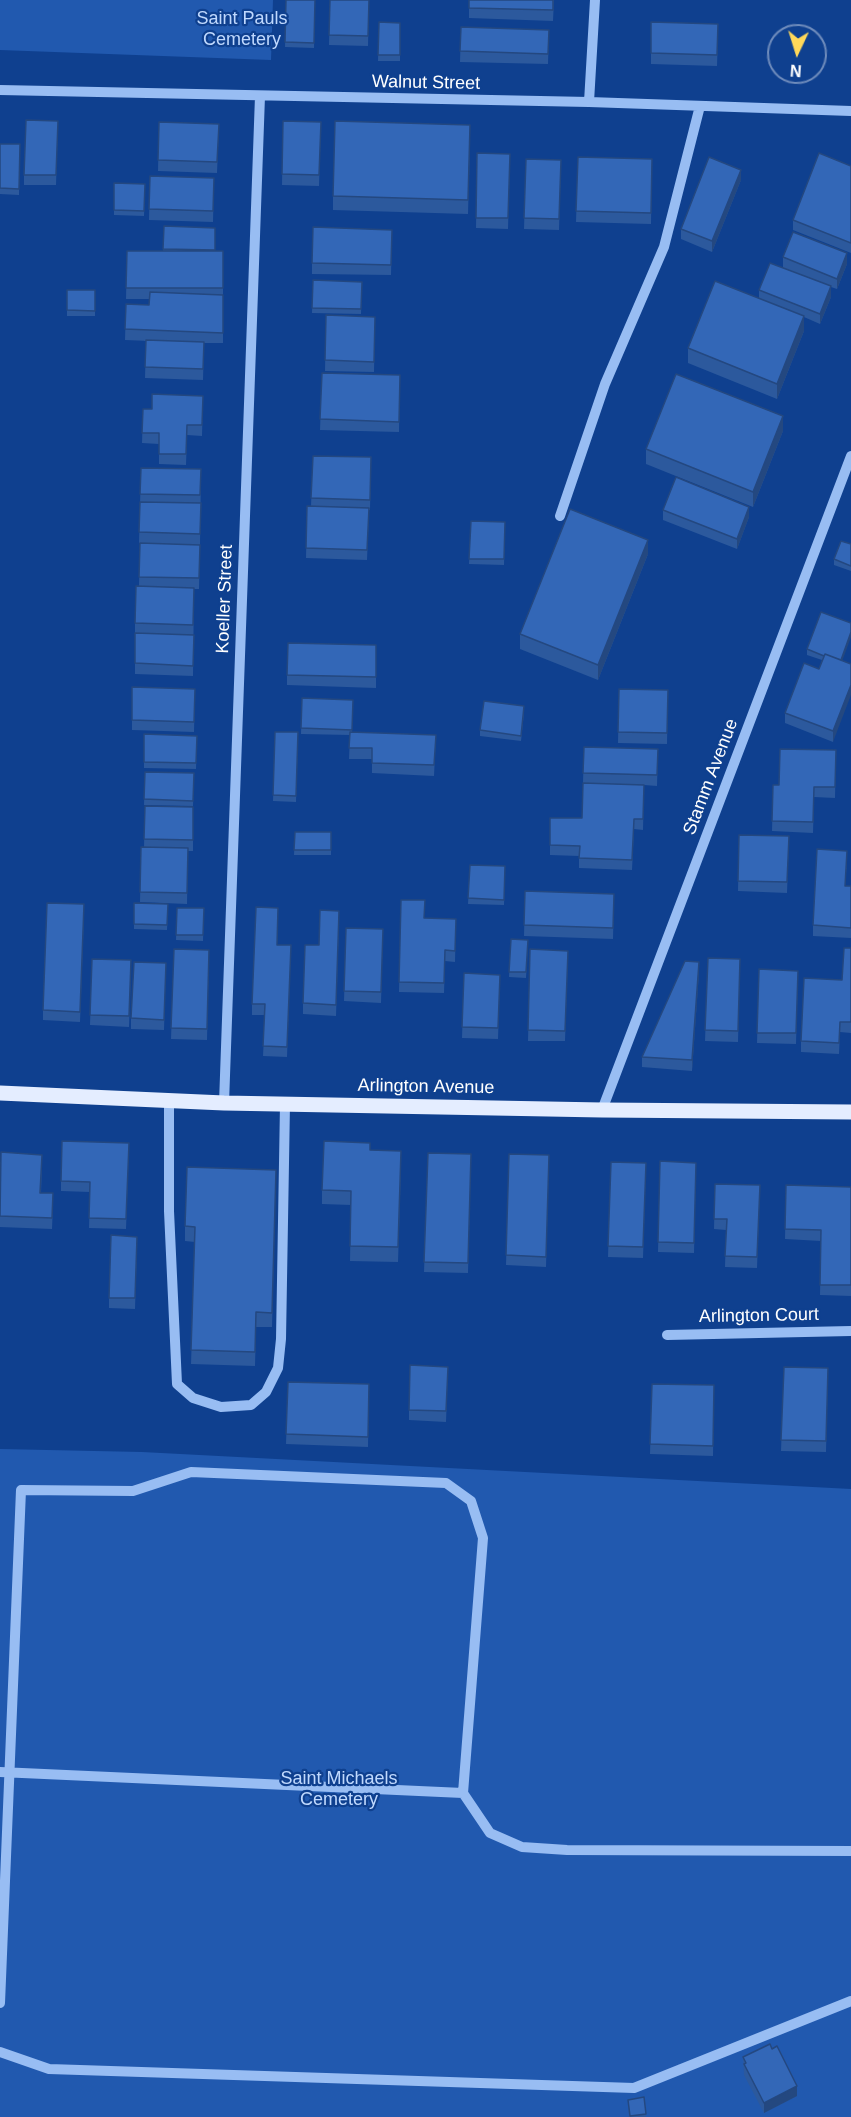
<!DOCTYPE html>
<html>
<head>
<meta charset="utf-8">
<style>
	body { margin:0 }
	#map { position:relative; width:851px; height:2117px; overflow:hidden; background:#0f408f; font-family:Helvetica,sans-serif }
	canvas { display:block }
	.north { position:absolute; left:767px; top:24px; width:60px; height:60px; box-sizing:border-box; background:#0f408f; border:2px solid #6f8cbc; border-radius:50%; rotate:184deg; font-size:16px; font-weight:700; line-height:24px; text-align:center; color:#fff }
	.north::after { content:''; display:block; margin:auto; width:21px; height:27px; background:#ffd85a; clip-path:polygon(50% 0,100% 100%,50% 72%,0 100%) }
</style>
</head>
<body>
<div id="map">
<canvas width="851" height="2117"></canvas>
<div class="north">N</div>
</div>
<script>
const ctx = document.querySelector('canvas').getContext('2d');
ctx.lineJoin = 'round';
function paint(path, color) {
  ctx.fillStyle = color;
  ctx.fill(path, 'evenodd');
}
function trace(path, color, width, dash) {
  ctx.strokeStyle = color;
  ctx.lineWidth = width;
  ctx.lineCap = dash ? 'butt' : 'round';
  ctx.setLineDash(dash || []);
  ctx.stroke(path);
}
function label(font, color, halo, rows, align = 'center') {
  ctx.font = font + ' Helvetica,sans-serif';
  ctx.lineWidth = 4.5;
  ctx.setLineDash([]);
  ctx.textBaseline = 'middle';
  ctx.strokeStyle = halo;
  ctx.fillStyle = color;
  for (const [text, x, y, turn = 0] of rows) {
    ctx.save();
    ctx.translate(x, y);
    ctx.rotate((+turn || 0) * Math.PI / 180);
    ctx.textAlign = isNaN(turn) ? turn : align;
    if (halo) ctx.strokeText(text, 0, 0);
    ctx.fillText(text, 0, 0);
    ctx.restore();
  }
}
paint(new Path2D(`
	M0,0h273l-2,60 -271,-10z
	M0,1449l142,3 709,37v628h-851z`), '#2159af');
trace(new Path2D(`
	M0,90l589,12 262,9
	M589,102l6,-102
	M560,516l45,-132 59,-137 36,-141
	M169,1100v111l8,173 16,14 28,9 30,-2 15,-13 12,-24 3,-29 4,-235
	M224,1103l36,-1007
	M602,1110l249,-654
	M667,1335l184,-4
	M0,1772l463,21
	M0,2003l21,-513 112,1 58,-19 255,11 25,18 12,37 -20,255 27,40 32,14 45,3 284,1
	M0,2052l49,17 585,19 217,-87`), '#98bdf3', 10);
trace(new Path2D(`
	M0,1093l224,10 378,7 249,2`), '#e4edff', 15);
paint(new Path2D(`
	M286,0h29l-1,48 -29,-1z
	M330,0h39l-1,46 -39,-1z
	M469,0h85l-1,21 -84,-3z
	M379,22l21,1v38h-22z
	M651,22l67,12 -1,32 -66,-2z
	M461,27l88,3 -1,34 -88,-2z
	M58,121l-2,64h-32v-10z
	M283,121l38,1 -2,64 -37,-1z
	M159,122l60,2 -2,49 -59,-2z
	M470,140l-2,74 -135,-4v-14z
	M0,144h20l-1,51 -19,-1z
	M477,153l33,1 -2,75 -32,-1z
	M578,157l74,2 -1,65 -75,-2z
	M526,159l35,1 -2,70 -35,-1z
	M851,166v87l-58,-23v-10z
	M150,176l64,2 -1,44 -64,-2z
	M741,180l-29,72 -31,-13v-10z
	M114,183l31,1 -1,32 -30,-1z
	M164,226l51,25h8v92h-19l-1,37 -58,-2 1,-38 4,1 -25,-1 1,-36 23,1 1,-6h-24l1,-48h36z
	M392,230l-1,45 -79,-1v-11z
	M783,257l64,7 -10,25 -6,-2v10l-11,27 -16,-7v14l-27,68 -89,-36v-15l71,-49v-9l24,-22z
	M313,280l49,2 -1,32 -49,-1z
	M67,290h28v26h-28z
	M326,315l49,2 -1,55 -49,-1z
	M322,373l78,2 -1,57 -79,-2z
	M203,396l-1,40 -15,-1 -1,30 -27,-1v-20l-17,-1 1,-34h9z
	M783,431l-30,76 -107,-43v-15z
	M313,456l58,1 -1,53h-1l-2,50 -61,-2 1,-52h4z
	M141,468l60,1 -1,76 -1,44h-5l-1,87 -58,-2v-51l4,-37 1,-43 38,1 -39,-1z
	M663,510l86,7 -12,32 -74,-29z
	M471,521l34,1 -1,43 -35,-1z
	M851,544v27l-17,-6v-6z
	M648,554l-50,126 -78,-31v-15z
	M376,645v43l-89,-3v-10z
	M807,649l35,11 -9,82 -48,-19v-10l34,-44 3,-9 -15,-5z
	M132,687l63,2 -1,43 -62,-2z
	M619,689l49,1 -1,54 -49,-1z
	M302,698l51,2 -1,32 84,3 -2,41 -62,-3v-14h-23l1,-24 -49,-1z
	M524,712l-3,29 -41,-5v-6z
	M275,732h23l-2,70 -23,-1z
	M144,734l53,2 -1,33 -52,-1z
	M584,747l74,2 -1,37 -13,-1 -1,45 -9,-1 -2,41 -53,-2v-12l-29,-1v-37h32z
	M836,750l-1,48 -21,-1 -1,36 -41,-2 1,-46h6z
	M145,772l49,1 -1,33 -49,-1z
	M145,806l48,1v44h-5l-1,53 -47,-2 1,-55h3z
	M295,832h36v23h-37z
	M739,835l50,1 -2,57 -49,-2z
	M847,862l-2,24h6v52l-38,-2v-11z
	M470,865l35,1 -1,39 -36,-1z
	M525,891l89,3 -1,45 -89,-3z
	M401,900l24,18 31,1 -1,43 -10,-1 -1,32 -45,-1z
	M134,903l34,1 -1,26 -33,-1z
	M177,908h27l-1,33 -27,-1z
	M84,915l-4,107 -37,-2v-10z
	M278,919l-1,26h14l-4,112 -24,-1 2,-41h-13v-11z
	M339,921l-3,95 -33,-2v-11l16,-58z
	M346,928l37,1 -2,74 -37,-2z
	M511,939l17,1 -2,38 -17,-1z
	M851,948v85l-11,-1 -1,22 -38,-2v-11l41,-61z
	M174,949l35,1 -2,90 -36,-1z
	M530,949l38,2 -3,90h-37z
	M708,958l32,1 -2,83 -33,-1z
	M92,959l39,11 -2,57 -39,-2z
	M166,963l-2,67 -33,-1v-11z
	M759,969l39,2 -2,73 -39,-1z
	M699,972l-7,99 -50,-4v-10z
	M464,973l36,2 -2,64 -36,-1z
	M129,1143l-3,86 -37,-1 1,-36 -29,-1v-10z
	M370,1150l31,16 -3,96 -48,-1 1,-56 -29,-1v-14z
	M428,1153l43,1 -3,119 -44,-1z
	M509,1154l40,1 -3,112 -40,-2z
	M660,1161l36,2 -2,90 -36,-1z
	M0,1162l42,3 -1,28 12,11 -1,25 -52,-2z
	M611,1162l35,1 -3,95 -35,-1z
	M276,1170l-4,157h-16l-1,39 -64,-2 4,-122 -10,-1v-15z
	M715,1184l45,1 -3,83 -32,-1 1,-37 -12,-1z
	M786,1185l65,2v109l-31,-1 1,-54 -36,-2z
	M137,1247l-2,62 -26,-1v-10z
	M448,1367l-2,55 -37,-2v-10z
	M784,1367l44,1 -2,84 -45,-1z
	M288,1382l81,2 -1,63 -82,-3z
	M652,1384l62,1 -1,71 -63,-2z
	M743,2057l54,39 -33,17 -20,-38z
	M628,2100l18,14v3h-17z`), '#2c599d');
paint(new Path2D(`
	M741,170v10l-29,72v-11z
	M847,253v11l-10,25v-10z
	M831,286v11l-11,27v-10z
	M804,316v15l-27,68v-15z
	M783,416v15l-30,76v-15z
	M749,507v10l-12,32v-10z
	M648,540v14l-50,126v-15z
	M851,632v5l-11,30v-5z
	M851,685v10l-18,47v-11z
	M699,962v10l-7,99v-11z
	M797,2086v10l-33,17v-10z`), '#244880');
const building = new Path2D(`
	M286,0h29l-1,43 -29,-1z
	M330,0h39l-1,36 -39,-1z
	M469,0h84v10l-84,-2z
	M379,22l21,1v32h-22z
	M651,22l67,2 -1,31 -66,-2z
	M461,27l88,3 -1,24 -88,-3z
	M26,120l32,1 -2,54h-32z
	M283,121l38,1 -2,53 -37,-1z
	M335,121l135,4 -2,75 -135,-4z
	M159,122l60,2 -2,38 -59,-2z
	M0,144h20l-1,45 -19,-1z
	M477,153l33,1 -2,64h-32z
	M819,153l32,13v77l-58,-23z
	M578,157l74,2 -1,54 -75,-2z
	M709,157l32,13 -29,71 -31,-12z
	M526,159l35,1 -2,59 -35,-1z
	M150,176l64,2 -1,33 -64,-2z
	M114,183l31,1 -1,27 -30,-1z
	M164,226l51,2v22l-52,-1z
	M313,227l79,3 -1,35 -79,-2z
	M793,232l54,21 -10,26 -54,-22z
	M127,251h96v37h-97z
	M770,263l61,23 -11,28 -61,-24z
	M313,280l49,2 -1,27 -49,-1z
	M715,281l89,35 -27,68 -89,-36z
	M67,290h28v21l-28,-1z
	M150,292l73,3v38l-98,-4 1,-25 23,1z
	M326,315l49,2 -1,45 -49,-2z
	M146,340l58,2 -1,27 -58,-2z
	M322,373l78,2 -1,47 -79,-3z
	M676,374l107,42 -30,76 -107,-43z
	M152,394l51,2 -1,29h-15l-1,29h-27v-21h-17l1,-24h9z
	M313,456l58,1 -1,43 -59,-2z
	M141,468l60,1 -1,26 -60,-1z
	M676,477l73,30 -12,32 -74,-29z
	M140,502l61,1 -1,31 -61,-2z
	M307,506l62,2 -2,42 -61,-2z
	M570,509l78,31 -50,125 -78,-31z
	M471,521l34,1 -1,37h-35z
	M841,541l10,3v22l-17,-7z
	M140,543l60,2 -1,33 -60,-1z
	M136,586l58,2 -1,37 -58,-2z
	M821,612l30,11v9l-10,28 -16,-6 -1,2 -17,-7z
	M135,633l59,2 -1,31 -58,-3z
	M288,643l88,2v32l-89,-2z
	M825,654l26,10v21l-18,46 -48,-18 19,-50 15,6z
	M132,687l63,2 -1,33 -62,-2z
	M619,689l49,1 -1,43 -49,-1z
	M302,698l51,2 -1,30 -51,-2z
	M484,701l40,5 -3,30 -41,-6z
	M275,732h23l-2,64 -23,-1z
	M350,732l86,3 -2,30 -62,-2v-15h-23z
	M144,734l53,2 -1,27 -52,-1z
	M584,747l74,2 -1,26 -74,-2z
	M780,749l56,1 -1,37h-21l-1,35 -41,-1 1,-36h6z
	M145,772l49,1 -1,28 -49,-2z
	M583,783l61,2 -1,34h-9l-2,41 -53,-2 1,-12 -30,-1v-27h32z
	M145,806l48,1v33l-49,-1z
	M295,832h36v18h-37z
	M739,835l50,1 -2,46 -49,-1z
	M141,847l47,1 -1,45 -47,-1z
	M817,849l30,2 -2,35h6v42l-38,-3z
	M470,865l35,1 -1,34 -36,-2z
	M525,891l89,3 -1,34 -89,-3z
	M401,900h24l-1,18 32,1 -1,32 -10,-1 -1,33 -45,-1z
	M47,903l37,1 -4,108 -37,-2z
	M134,903l34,1 -1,21 -33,-1z
	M256,907l22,1 -1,37h14l-4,102 -24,-1 2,-42h-13z
	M177,908h27l-1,27h-27z
	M320,910l19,1 -3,94 -33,-2 2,-58h14z
	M346,928l37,1 -2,63 -37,-1z
	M511,939l17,1 -2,32h-17z
	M844,948h7v74h-11l-1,21 -38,-2 3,-63 38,2z
	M174,949l35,1 -2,79 -36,-1z
	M530,949l38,2 -3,80 -37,-1z
	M708,958l32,1 -2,72 -33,-1z
	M92,959l39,1 -2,56 -39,-1z
	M685,961l14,1 -7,98 -50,-3z
	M134,962l32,1 -2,57 -33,-2z
	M759,969l39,2 -2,62h-39z
	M464,973l36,2 -2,53 -36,-1z
	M62,1141l67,2 -3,76 -37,-1 1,-36 -29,-1z
	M324,1141l46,2v7l31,1 -3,96 -48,-1 1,-55 -29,-1z
	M1,1152l41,3 -2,38h13l-1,25 -52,-2z
	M428,1153l43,1 -3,109 -44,-1z
	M509,1154l40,1 -3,102 -40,-2z
	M660,1161l36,2 -2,80 -36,-1z
	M611,1162l35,1 -3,84 -35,-1z
	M187,1167l89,3 -4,143 -16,-1 -1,40 -64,-2 4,-123 -10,-1z
	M715,1184l45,1 -3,72 -32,-1 2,-37h-13z
	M786,1185l65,2v98h-31l1,-55 -36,-1z
	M111,1235l26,2 -2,61h-26z
	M410,1365l38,2 -2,44 -37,-1z
	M784,1367l44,1 -2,73 -45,-1z
	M288,1382l81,2 -1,53 -82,-3z
	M652,1384l62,1 -1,61 -63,-2z
	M770,2044l2,5 5,-3 20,40 -33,17 -20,-39 2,-1 -3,-6z
	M644,2097l2,17 -16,2 -2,-16z`);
paint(building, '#3367b7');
trace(building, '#244880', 1.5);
label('18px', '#c0d9fe', '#0f408f', [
	["Saint Pauls",242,19],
	["Cemetery",242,40],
	["Saint Michaels",339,1779],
	["Cemetery",339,1800]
]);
label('18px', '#fff', '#0f408f', [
	["Walnut Street",426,83,1],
	["Koeller Street",225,599,-88],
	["Stamm Avenue",711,777,-69],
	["Arlington Avenue",426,1087,1],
	["Arlington Court",759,1316,-1]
]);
</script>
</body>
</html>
